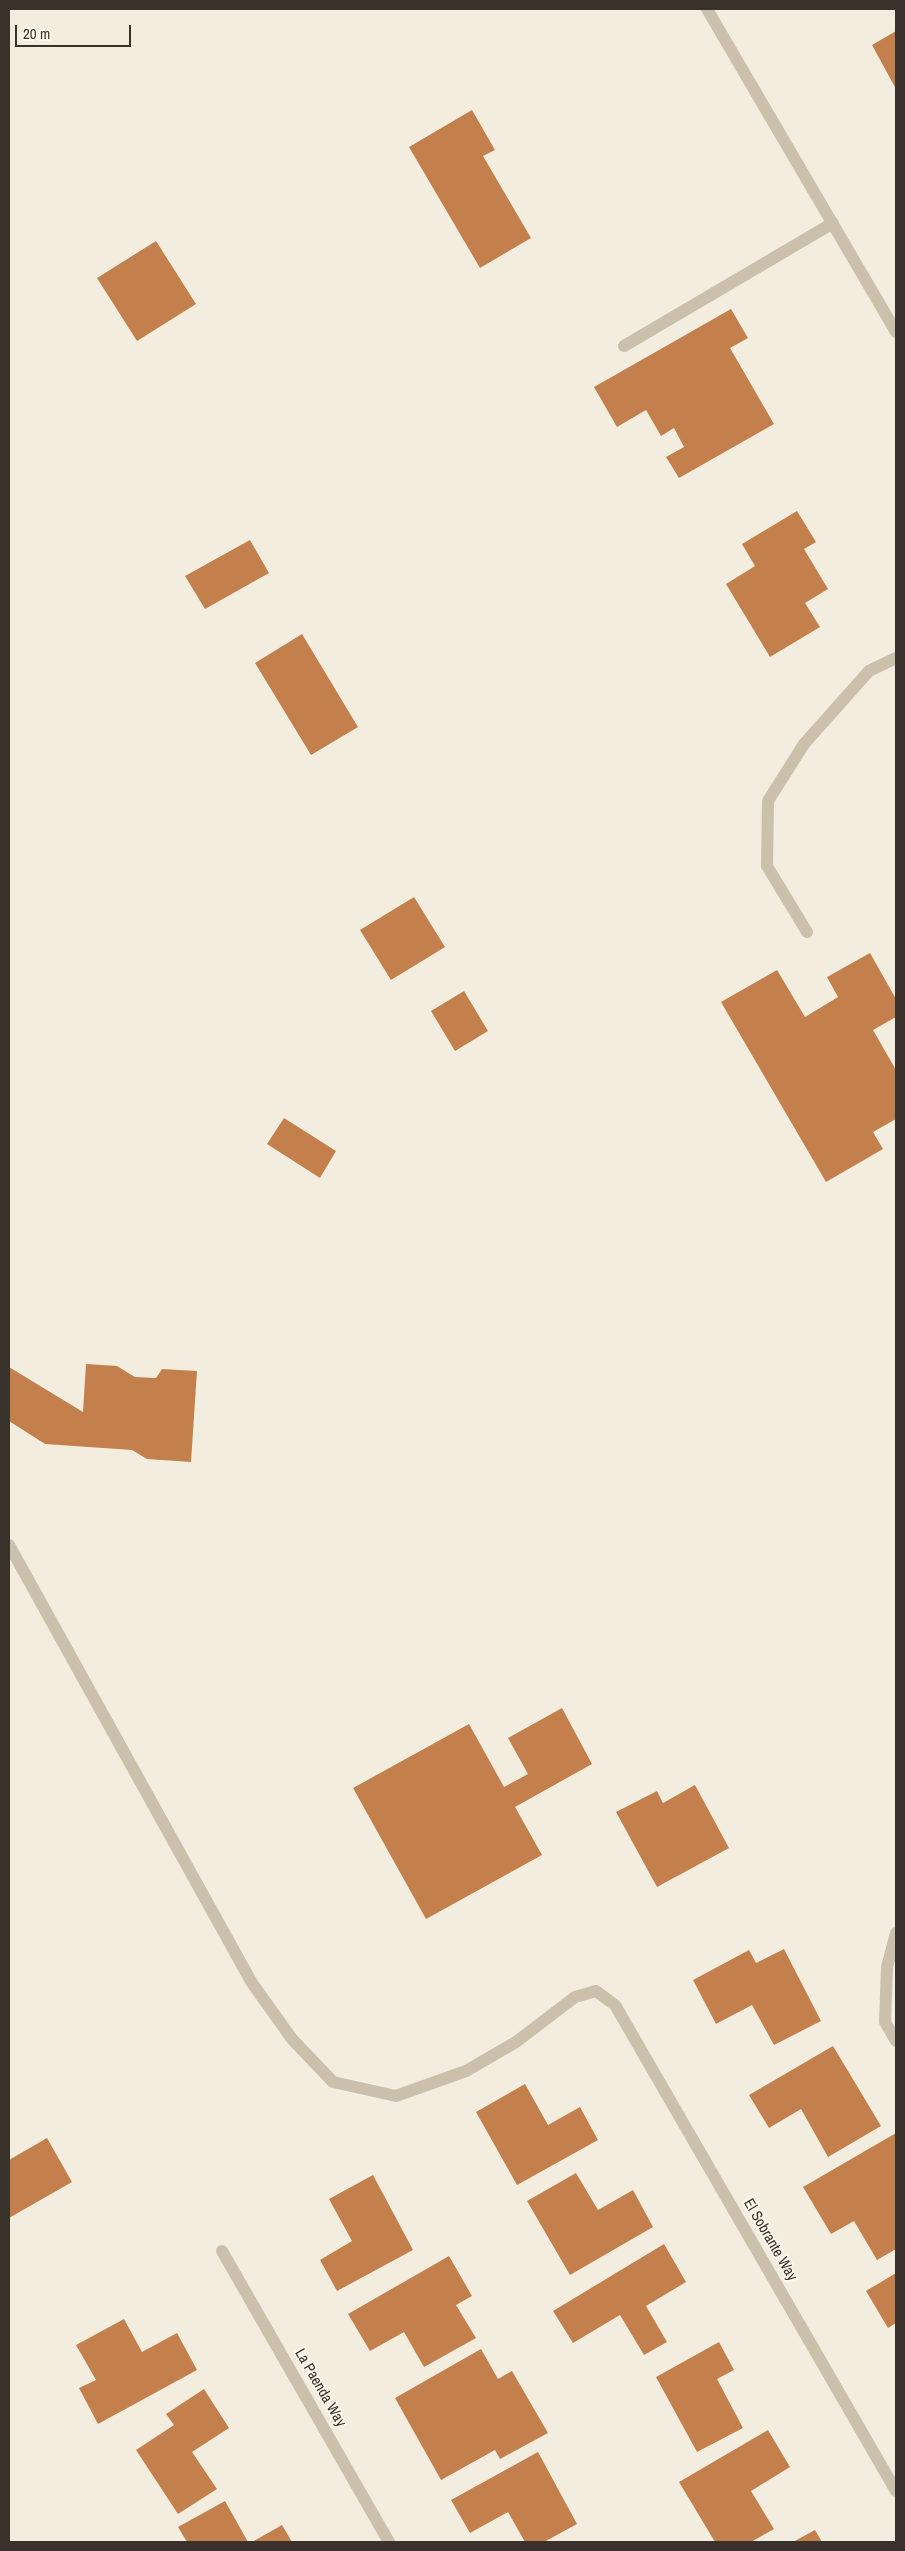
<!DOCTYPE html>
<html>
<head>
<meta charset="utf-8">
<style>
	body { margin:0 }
	#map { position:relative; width:905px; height:2551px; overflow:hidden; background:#f3ede0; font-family:"Archivo Narrow",sans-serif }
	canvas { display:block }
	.frame { position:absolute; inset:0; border:10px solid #39322a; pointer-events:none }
	.scale { position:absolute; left:15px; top:25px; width:116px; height:22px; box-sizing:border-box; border:2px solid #39322a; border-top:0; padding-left:6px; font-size:15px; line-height:18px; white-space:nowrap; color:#39322a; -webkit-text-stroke:4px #faf6ec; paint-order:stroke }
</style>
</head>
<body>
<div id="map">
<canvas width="905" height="2551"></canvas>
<div class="frame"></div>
<div class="scale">20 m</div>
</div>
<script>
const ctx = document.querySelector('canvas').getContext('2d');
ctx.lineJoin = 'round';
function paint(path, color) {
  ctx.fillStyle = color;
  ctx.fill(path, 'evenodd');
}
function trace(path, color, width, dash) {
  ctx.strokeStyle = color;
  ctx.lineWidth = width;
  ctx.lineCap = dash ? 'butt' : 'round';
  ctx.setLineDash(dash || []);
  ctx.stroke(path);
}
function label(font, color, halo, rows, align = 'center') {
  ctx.font = font + ' "Archivo Narrow",sans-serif';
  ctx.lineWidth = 4;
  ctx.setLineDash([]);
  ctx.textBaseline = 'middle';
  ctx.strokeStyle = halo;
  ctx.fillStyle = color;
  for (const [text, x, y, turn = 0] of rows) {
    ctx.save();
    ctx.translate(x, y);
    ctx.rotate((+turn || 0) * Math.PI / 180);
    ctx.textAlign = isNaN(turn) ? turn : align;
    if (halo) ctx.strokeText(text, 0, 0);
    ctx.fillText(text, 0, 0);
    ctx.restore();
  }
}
paint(new Path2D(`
	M896,31v58l-24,-44z
	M472,110l23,40 -12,6 48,82 -51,30 -71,-121z
	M156,241l40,63 -59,37 -40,-63z
	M731,309l17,29 -18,10 44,76 -95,54 -13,-21 18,-10 -10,-19 -13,8 -15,-26 -29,17 -23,-40z
	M797,511l19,31 -12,7 24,40 -23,14 15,24 -50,30 -44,-73 29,-18 -13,-22z
	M250,540l19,33 -64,36 -20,-33z
	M302,634l56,93 -47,28 -56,-92z
	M414,897l31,50 -54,33 -31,-50z
	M870,953l26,46v18l-23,13 23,40v49l-23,13 10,17 -57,33 -105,-180 56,-32 28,47 33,-20 -11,-20z
	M464,991l24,40 -33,20 -24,-40z
	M284,1118l52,33 -16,27 -53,-34z
	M86,1364l31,2 18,11 21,1 6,-9 35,2 -6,91 -44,-3 -15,-9 -87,-6 -36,-23v-54l74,45z
	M562,1708l30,56 -77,43 27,48 -116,64 -73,-131 116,-64 35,63 24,-13 -20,-36z
	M695,1785l34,63 -72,39 -41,-75 41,-21 6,12z
	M784,1949l37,72 -47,24 -22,-40 -36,19 -23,-44 56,-30 7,13z
	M833,2046l48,80 -53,31 -27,-48 -32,19 -20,-33z
	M525,2084l23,41 32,-18 18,33 -81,45 -41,-73z
	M896,2133v116l-19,11 -23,-39 -23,13 -28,-47z
	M47,2138l25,44 -63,36v-58z
	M576,2173l22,37 35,-20 20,37 -83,48 -43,-74z
	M373,2175l40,75 -76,41 -17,-31 32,-19 -23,-42z
	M664,2244l22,38 -40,24 21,36 -23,13 -24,-40 -47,28 -20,-32z
	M449,2256l23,40 -16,9 20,33 -52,29 -20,-35 -34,19 -22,-37z
	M896,2273v50l-8,5 -22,-37z
	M124,2319l18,33 35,-19 20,37 -99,54 -19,-36 17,-8 -20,-35z
	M719,2342l15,28 -17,9 26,49 -46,24 -41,-75z
	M481,2349l17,30 14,-8 36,62 -48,26 -5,-9 -54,30 -46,-82z
	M204,2389l25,39 -37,24 25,37 -39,25 -42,-64 38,-25 -8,-11z
	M768,2430l22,37 -39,24 23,38 -23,13h-36l-36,-60z
	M538,2452l39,72 -33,18h-19l-17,-30 -38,21 -19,-33z
	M225,2501l23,41h-61l-9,-15z
	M282,2525l10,17h-40z
	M815,2530l7,12h-29z`), '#c4804c');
trace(new Path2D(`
	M707,9l189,323
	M624,346l209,-123
	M807,932l-40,-66 1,-65 36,-57 65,-73 27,-13
	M9,1545l243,438 40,56 41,43 63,14 70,-25 50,-29 59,-45 21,-6 19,14 281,486
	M896,1933l-9,34 -2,55 11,19
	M222,2251l167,291`), '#cbc0ab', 12);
label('15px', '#39322a', '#faf6ec', [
	["El Sobrante Way",770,2240,60],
	["La Paenda Way",320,2388,60]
]);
</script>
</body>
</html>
